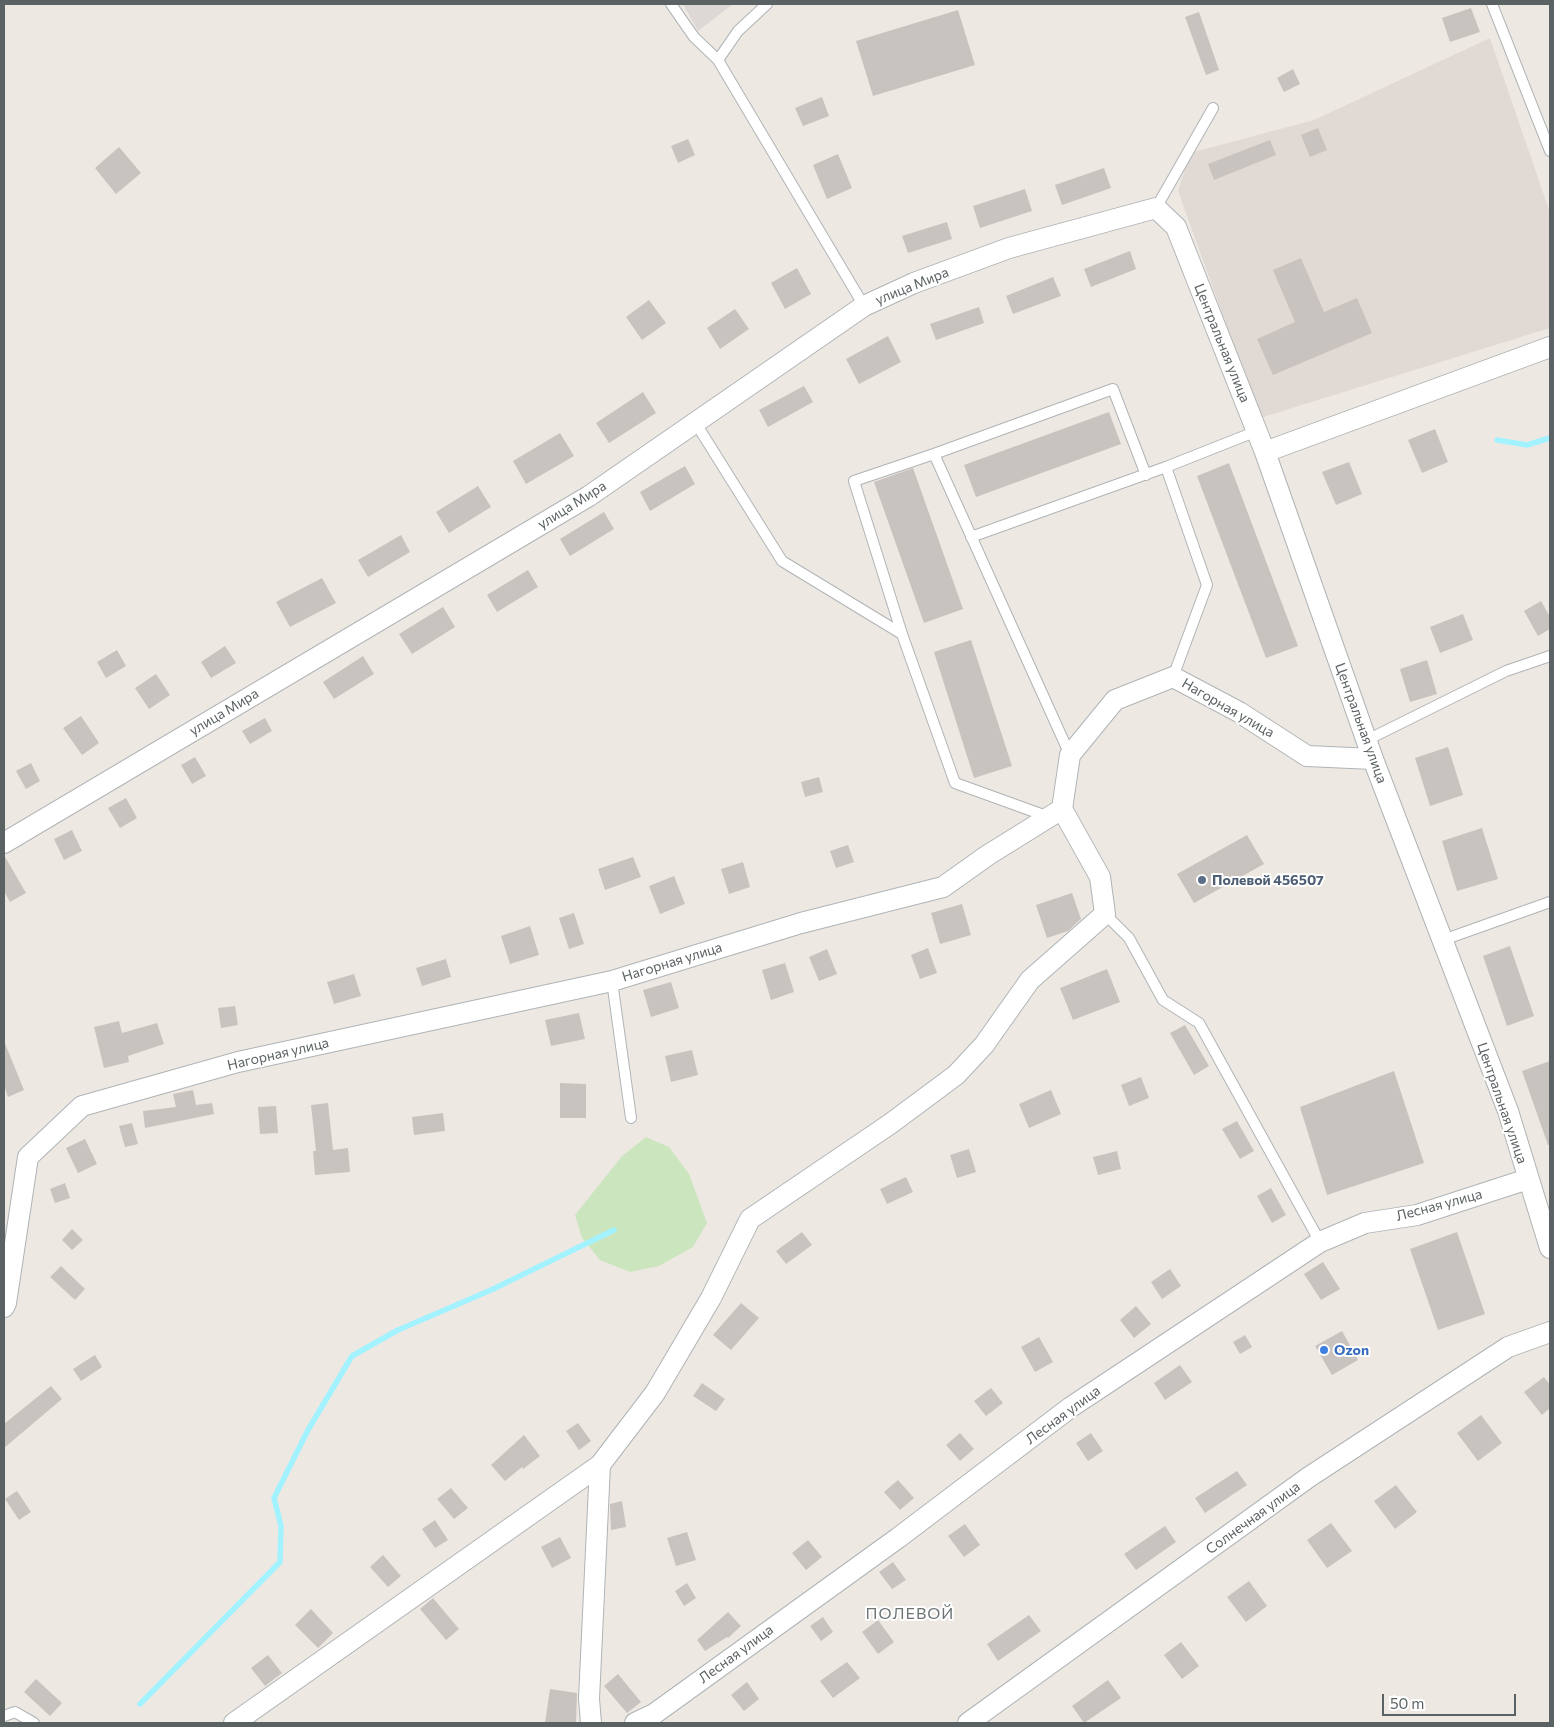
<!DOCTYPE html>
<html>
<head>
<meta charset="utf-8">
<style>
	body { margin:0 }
	#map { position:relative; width:1554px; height:1727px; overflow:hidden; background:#eee8e3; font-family:Commissioner,sans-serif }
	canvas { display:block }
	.frame { position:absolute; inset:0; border:5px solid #5b6264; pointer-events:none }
	.scale { position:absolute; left:1382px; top:1694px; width:134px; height:22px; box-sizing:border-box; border:2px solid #5b6264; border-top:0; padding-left:6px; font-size:15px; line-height:18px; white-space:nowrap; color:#5b6264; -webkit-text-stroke:4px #fff; paint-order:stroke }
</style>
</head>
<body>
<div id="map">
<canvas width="1554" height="1727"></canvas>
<div class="frame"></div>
<div class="scale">50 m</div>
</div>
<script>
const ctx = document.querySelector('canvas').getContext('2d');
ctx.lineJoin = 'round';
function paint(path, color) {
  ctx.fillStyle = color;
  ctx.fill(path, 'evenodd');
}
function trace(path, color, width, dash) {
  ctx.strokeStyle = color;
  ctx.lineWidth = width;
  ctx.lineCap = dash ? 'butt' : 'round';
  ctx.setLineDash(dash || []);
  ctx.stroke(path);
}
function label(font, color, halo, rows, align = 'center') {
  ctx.font = font + ' Commissioner,sans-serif';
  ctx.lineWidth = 4;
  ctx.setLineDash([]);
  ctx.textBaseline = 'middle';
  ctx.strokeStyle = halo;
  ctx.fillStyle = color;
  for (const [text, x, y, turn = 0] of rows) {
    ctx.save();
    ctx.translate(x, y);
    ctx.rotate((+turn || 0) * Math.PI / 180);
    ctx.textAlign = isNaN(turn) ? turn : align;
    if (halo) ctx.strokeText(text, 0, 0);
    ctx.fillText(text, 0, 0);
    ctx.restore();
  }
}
paint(new Path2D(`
	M683,4h50l-35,27z`), '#ddd8d5');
paint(new Path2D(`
	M1490,38l60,175v115l-290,90 -82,-227 12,-38 124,-33z`), '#e0d9d4');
paint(new Path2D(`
	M646,1137l23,10 20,27 18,49 -14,24 -34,19 -29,6 -30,-12 -18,-22 -7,-23 47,-59z`), '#cbe6bf');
trace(new Path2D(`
	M1497,440l30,5 23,-7
	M140,1704l140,-142 1,-36 -7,-28 34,-68 44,-74 46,-26 93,-40 123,-60`), '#a2f2ff', 5.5);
paint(new Path2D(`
	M1471,8l9,24 -30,10 -8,-24z
	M958,10l17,55 -102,31 -17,-55z
	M1199,12l20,58 -13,5 -21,-58z
	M1293,69l7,15 -16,8 -7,-14z
	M822,97l7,19 -26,10 -8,-18z
	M1318,128l9,22 -17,7 -9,-22z
	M688,139l7,16 -17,8 -7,-17z
	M1270,140l6,15 -62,25 -6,-16z
	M119,147l22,26 -25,21 -21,-26z
	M838,154l14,34 -25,11 -14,-34z
	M1104,168l7,20 -49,17 -7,-20z
	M1025,189l7,22 -52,17 -7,-22z
	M947,222l5,17 -44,14 -6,-17z
	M1130,251l6,18 -45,18 -7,-18z
	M1301,258l23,54 33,-14 15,35 -99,42 -16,-36 38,-17 -22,-52z
	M797,268l14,26 -26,15 -14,-26z
	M1053,277l8,19 -48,18 -7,-18z
	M649,300l17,23 -24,17 -16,-23z
	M979,307l5,16 -48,17 -6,-16z
	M735,309l14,20 -29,20 -13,-21z
	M888,336l13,26 -42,22 -13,-25z
	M804,386l9,16 -45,25 -9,-17z
	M643,392l13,21 -47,30 -13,-20z
	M1109,412l12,32 -145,53 -12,-32z
	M1435,429l13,33 -26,11 -14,-33z
	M560,433l14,23 -48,28 -13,-23z
	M1349,462l13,32 -26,11 -14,-33z
	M1229,463l69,183 -32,12 -69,-182z
	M685,466l10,18 -45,27 -10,-19z
	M913,468l50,141 -39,14 -50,-141z
	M478,486l13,21 -42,26 -13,-21z
	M604,512l10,17 -44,27 -10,-17z
	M401,535l9,17 -42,25 -10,-17z
	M528,570l10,17 -41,25 -10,-17z
	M322,578l14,25 -46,24 -14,-25z
	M1541,601l9,16v12l-12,7 -14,-25z
	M443,607l12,20 -43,27 -13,-20z
	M1463,614l10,26 -33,13 -10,-26z
	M971,640l41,126 -38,12 -40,-126z
	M225,646l11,17 -25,15 -10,-16z
	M117,650l9,16 -20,12 -9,-16z
	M363,656l11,18 -40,25 -11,-17z
	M1427,660l10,34 -27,8 -10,-33z
	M156,674l14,21 -21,14 -14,-21z
	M81,716l18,27 -17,12 -19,-27z
	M265,718l7,13 -22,13 -8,-13z
	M1448,747l15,48 -33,11 -15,-48z
	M195,757l11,19 -14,8 -11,-19z
	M31,763l9,18 -14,8 -10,-18z
	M819,777l4,15 -18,5 -4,-15z
	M126,798l11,20 -17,10 -12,-20z
	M1482,828l16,51 -41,12 -15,-50z
	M72,830l10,21 -18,9 -10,-21z
	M1247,835l17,29 -70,39 -17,-29z
	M848,845l6,17 -18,6 -6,-17z
	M4,855l22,38 -16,9 -6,-11z
	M633,857l8,20 -36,13 -7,-21z
	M743,862l7,25 -21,7 -8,-25z
	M674,876l11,28 -25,10 -11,-28z
	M1072,893l9,26 -13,12 -21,7 -11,-33z
	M962,904l9,31 -31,9 -9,-31z
	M574,913l10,31 -15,5 -10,-31z
	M530,926l9,29 -29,9 -9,-28z
	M1510,946l24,70 -27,10 -24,-70z
	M928,948l9,25 -17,6 -9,-24z
	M827,949l10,25 -18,7 -10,-24z
	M446,959l5,18 -29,9 -6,-18z
	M785,963l9,29 -23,8 -9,-30z
	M1107,969l13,33 -47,18 -13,-32z
	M354,974l7,22 -27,8 -7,-22z
	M671,982l8,26 -28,9 -8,-27z
	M235,1006l3,19 -17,3 -3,-20z
	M579,1013l6,26 -34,7 -6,-26z
	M119,1021l3,12 35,-10 7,21 -36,12 1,6 -25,6 -10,-41z
	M1185,1025l24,41 -15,9 -24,-42z
	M4,1041l20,49 -16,7 -4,-12z
	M692,1050l6,25 -27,7 -6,-26z
	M1550,1061v84h-2l-26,-74z
	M1394,1071l30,92 -97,32 -27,-88z
	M1141,1077l8,21 -20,8 -8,-21z
	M560,1083l26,1v34h-26z
	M193,1090l3,15 16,-2 2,11 -69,14 -2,-17 33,-4 -3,-13z
	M1051,1090l10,24 -32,14 -10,-24z
	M328,1103l5,47 15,-2 2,24 -35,3 -2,-24h3l-5,-46z
	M276,1106l2,27 -18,1 -2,-27z
	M443,1113l2,18 -31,4 -2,-18z
	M1237,1121l17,30 -14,8 -18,-30z
	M132,1123l6,21 -13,3 -6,-21z
	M85,1139l12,25 -19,9 -12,-25z
	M969,1149l7,23 -19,6 -7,-23z
	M1117,1151l4,18 -23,6 -5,-18z
	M906,1177l7,15 -26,12 -7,-15z
	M65,1183l5,15 -15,5 -5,-14z
	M1271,1188l15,27 -14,8 -15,-27z
	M72,1229l11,11 -11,10 -10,-10z
	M802,1232l10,13 -26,19 -10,-13z
	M1457,1232l28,82 -47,16 -28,-81z
	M1323,1262l17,27 -19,11 -17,-26z
	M61,1266l24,23 -10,11 -25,-23z
	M1170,1269l11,17 -19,13 -11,-17z
	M741,1303l18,15 -28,32 -18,-15z
	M1136,1306l15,18 -17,14 -14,-18z
	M1342,1331l16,29 -26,15 -17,-29z
	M1245,1335l7,12 -12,7 -7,-12z
	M1039,1337l14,25 -18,10 -14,-25z
	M95,1355l7,12 -21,14 -8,-12z
	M1180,1365l12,17 -27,18 -11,-17z
	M1544,1377l6,8v23l-8,7 -18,-23z
	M702,1383l23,16 -9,12 -23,-15z
	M51,1386l11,13 -58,49v-24z
	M991,1388l12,15 -17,13 -12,-15z
	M1481,1415l21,28 -24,18 -21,-28z
	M578,1423l13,18 -12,9 -13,-19z
	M960,1433l14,16 -14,12 -14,-16z
	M1091,1433l12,18 -15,10 -12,-18z
	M524,1435l16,21 -17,13 -1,-2 -17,14 -14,-16z
	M1237,1471l10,14 -42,28 -10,-15z
	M898,1480l16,18 -14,12 -16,-18z
	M1396,1485l21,27 -22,17 -21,-28z
	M451,1488l17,20 -14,11 -17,-20z
	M17,1491l14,21 -12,8 -14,-21z
	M622,1501l4,26 -15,3 -1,-26z
	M435,1520l13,20 -13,8 -13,-19z
	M1331,1523l21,28 -25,17 -20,-28z
	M965,1524l15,21 -16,12 -16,-21z
	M1165,1526l11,16 -40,28 -12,-16z
	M687,1532l9,28 -20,6 -9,-28z
	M560,1537l11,21 -19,10 -11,-21z
	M808,1540l14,17 -16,13 -14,-17z
	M383,1555l18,21 -13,11 -18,-20z
	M893,1562l13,18 -14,9 -13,-17z
	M1249,1581l18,25 -21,16 -19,-25z
	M687,1583l9,15 -12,8 -9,-15z
	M433,1598l26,31 -13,11 -26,-31z
	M311,1609l22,24 -15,15 -23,-23z
	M728,1612l13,14 -13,12 -1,-1 -22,14 -8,-11z
	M1029,1615l12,16 -43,30 -11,-17z
	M823,1617l10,15 -12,9 -11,-15z
	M878,1620l16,22 -16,12 -16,-22z
	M1181,1642l18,24 -17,13 -18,-24z
	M268,1655l14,18 -17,13 -14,-18z
	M847,1662l13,16 -27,20 -13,-17z
	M618,1674l23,28 -14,11 -23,-27z
	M36,1679l26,24 -12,13 -26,-24z
	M1108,1680l13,18 -37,25 -12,-17z
	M747,1682l12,17 -15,12 -13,-16z
	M550,1689l27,4 -1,30h-31z`), '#c9c3c0');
const lane = new Path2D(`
	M671,4l23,33 24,23 146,246
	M1492,4l58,147
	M718,60l20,-29 29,-27
	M1156,208l57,-100
	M695,422l87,139 120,73
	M934,454l179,-65 33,86
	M1166,467l41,118 -34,92
	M971,537l195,-70 91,-36
	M1367,740l139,-69 44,-15
	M1049,817l-94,-34 -53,-149 -48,-153 80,-27 136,301
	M1105,914l24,24 34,62 36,23 121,219
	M1443,940l107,-38
	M612,981l19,137
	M4,1716l11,-4 19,11`);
const street = new Path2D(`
	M1265,452l285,-105
	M4,843l585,-347 275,-190 50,-23 95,-35 147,-40 20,19 89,225 108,307 135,352 42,137
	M4,1307l2,-4 22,-146 54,-51 156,-44 374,-81 189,-58 142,-36 45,-32 74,-46 8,-54 45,-55 58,-23 66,35 68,44 66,3
	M234,1723l366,-258 55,-72 56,-95 39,-79 140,-95 66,-49 28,-30 46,-65 75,-66 -5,-37 -38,-68
	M591,1723l-2,-24 11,-234
	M635,1723l19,-9 244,-176 173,-131 249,-165 45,-19 52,-8 111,-36
	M968,1723l341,-246 199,-130 42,-15`);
trace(lane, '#afb4b6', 12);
trace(street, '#afb4b6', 22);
trace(lane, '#fff', 10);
trace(street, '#fff', 20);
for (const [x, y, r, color] of [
	[1202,880,5,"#5c6f8a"],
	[1324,1350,5,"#3f7fe0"]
]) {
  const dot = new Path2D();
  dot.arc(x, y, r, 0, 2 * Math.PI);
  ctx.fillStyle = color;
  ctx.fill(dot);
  trace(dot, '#fff', 2);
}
label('14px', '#5b6264', '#fff', [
	["улица Мира",912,286,-22],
	["Центральная улица",1222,343,68],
	["улица Мира",572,505,-32],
	["Нагорная улица",1228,708,30],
	["улица Мира",224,712,-31],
	["Центральная улица",1361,723,70],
	["Нагорная улица",672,962,-17],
	["Нагорная улица",278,1054,-13],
	["Центральная улица",1502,1103,71],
	["Лесная улица",1439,1205,-15],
	["Лесная улица",1063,1415,-36],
	["Солнечная улица",1253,1518,-36],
	["Лесная улица",736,1654,-36]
]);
label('bold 14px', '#4e5e75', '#fff', [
	["Полевой 456507",1212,880]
], 'left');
label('bold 14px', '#366cbe', '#fff', [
	["Ozon",1334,1350]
], 'left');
ctx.letterSpacing = '1px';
label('16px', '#6c7476', '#fff', [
	["ПОЛЕВОЙ",910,1614]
]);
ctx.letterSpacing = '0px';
</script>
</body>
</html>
